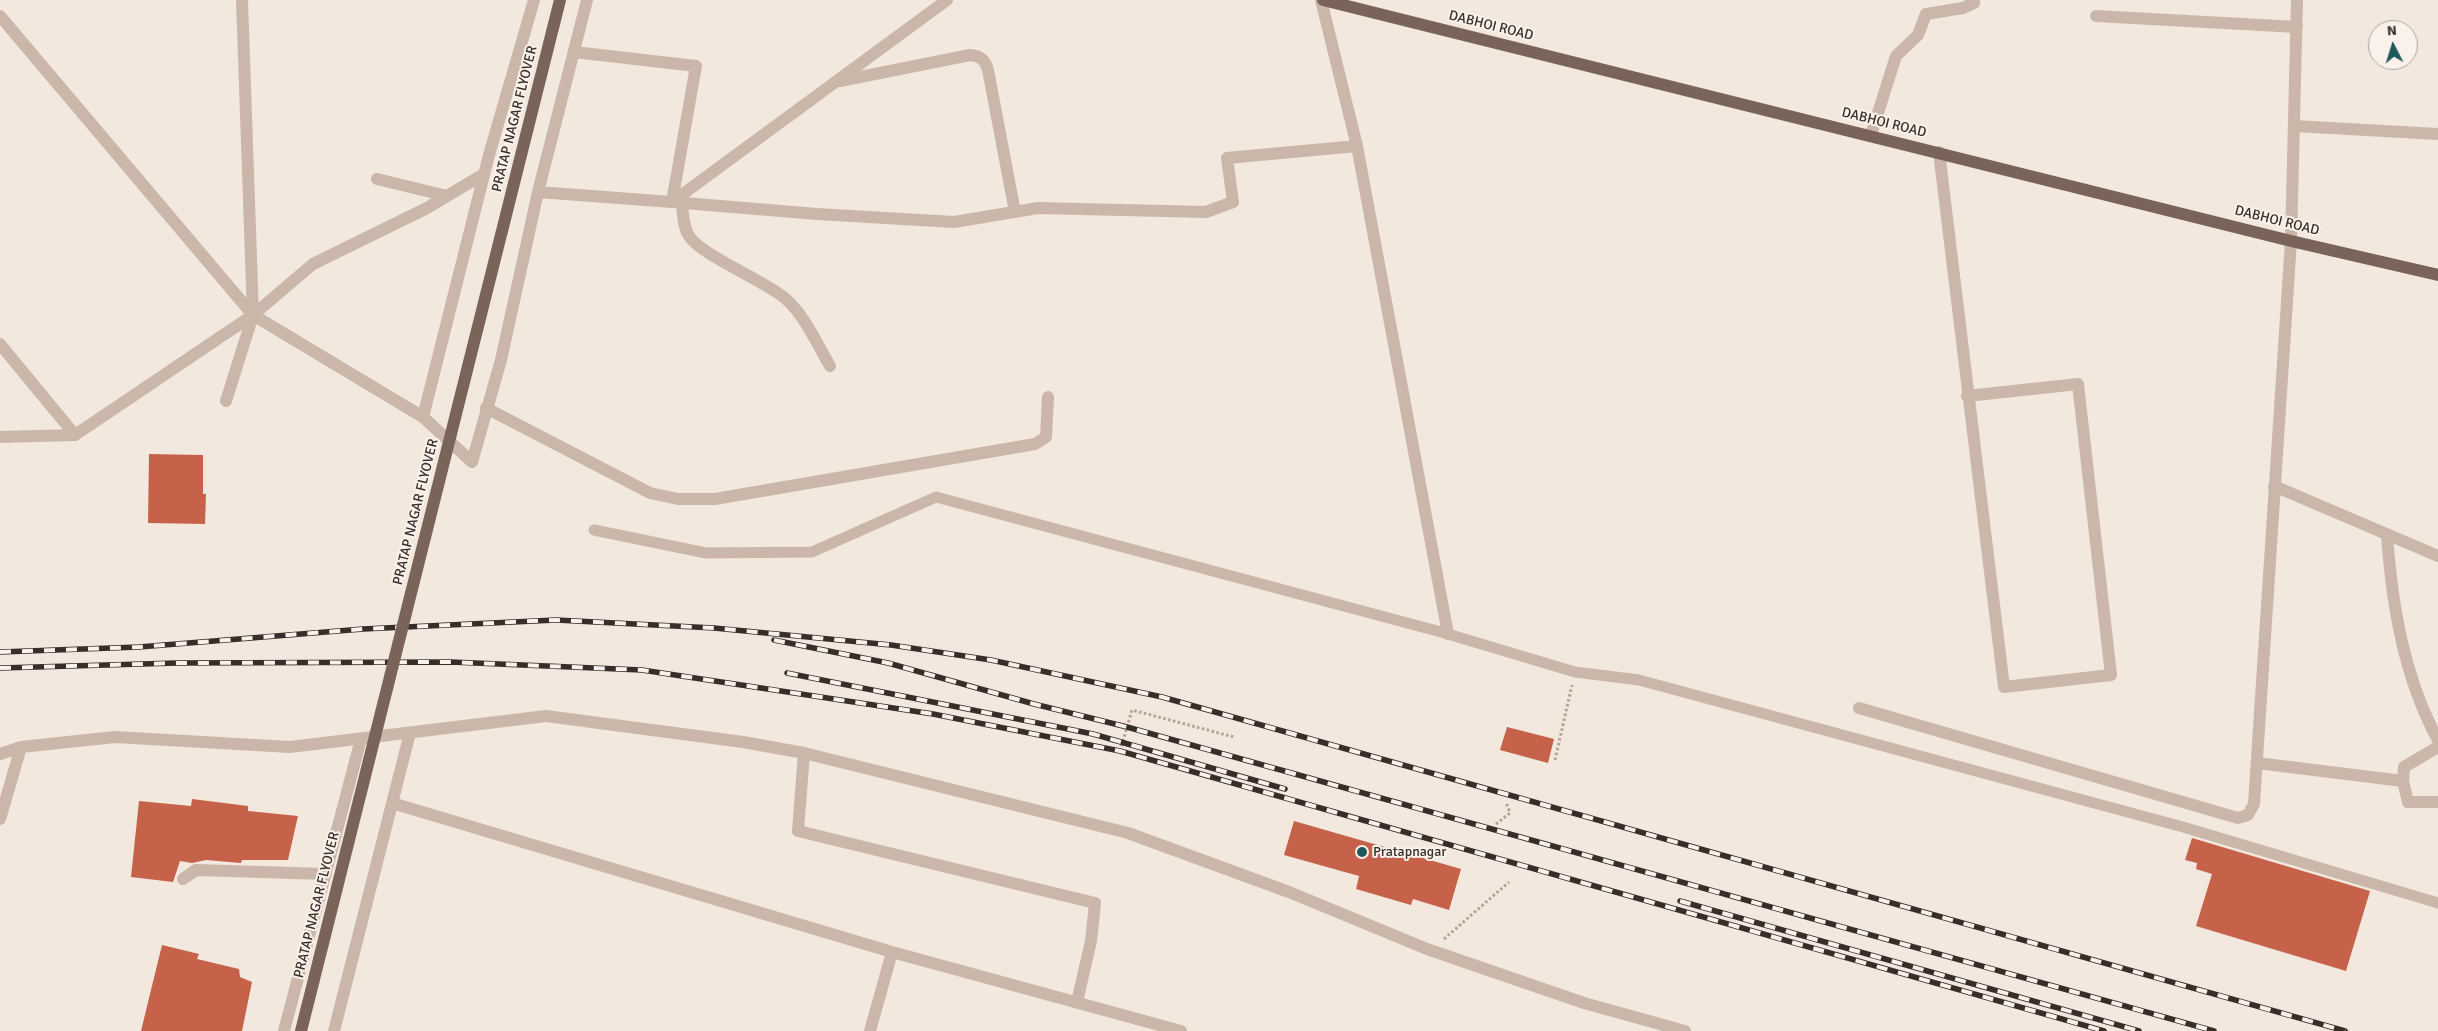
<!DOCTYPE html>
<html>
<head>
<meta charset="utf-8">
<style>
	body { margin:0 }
	#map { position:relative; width:2438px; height:1031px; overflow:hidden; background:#f2e8de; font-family:Signika,sans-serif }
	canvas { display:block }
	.north { position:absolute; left:2368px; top:20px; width:50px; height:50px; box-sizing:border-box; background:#faf2ea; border:1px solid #aca39d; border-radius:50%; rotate:355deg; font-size:14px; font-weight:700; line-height:20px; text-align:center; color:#382d29 }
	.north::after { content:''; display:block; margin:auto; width:18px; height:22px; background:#1f5859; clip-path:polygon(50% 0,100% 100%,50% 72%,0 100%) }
</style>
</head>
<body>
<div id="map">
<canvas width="2438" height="1031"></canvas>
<div class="north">N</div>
</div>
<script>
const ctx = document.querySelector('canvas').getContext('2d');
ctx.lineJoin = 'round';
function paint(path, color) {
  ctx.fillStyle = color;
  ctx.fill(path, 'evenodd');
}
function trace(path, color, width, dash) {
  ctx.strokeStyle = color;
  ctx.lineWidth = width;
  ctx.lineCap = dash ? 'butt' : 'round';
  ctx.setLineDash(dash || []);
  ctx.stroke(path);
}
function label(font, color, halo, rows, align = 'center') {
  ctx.font = font + ' Signika,sans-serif';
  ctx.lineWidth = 4;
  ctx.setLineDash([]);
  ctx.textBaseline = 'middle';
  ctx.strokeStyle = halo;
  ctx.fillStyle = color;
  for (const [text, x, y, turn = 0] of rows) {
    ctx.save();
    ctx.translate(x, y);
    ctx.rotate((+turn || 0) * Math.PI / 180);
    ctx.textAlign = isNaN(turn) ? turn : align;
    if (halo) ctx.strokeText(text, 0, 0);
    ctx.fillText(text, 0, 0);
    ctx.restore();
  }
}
paint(new Path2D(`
	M149,454l54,1v39h3l-1,30 -57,-1z
	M1507,727l47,12 -6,24 -48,-13z
	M192,799l56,7v5l50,5 -10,44h-46l-1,3 -35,-3 -14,3 -12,-2 -7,21 -42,-5 8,-76 52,5z
	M1294,821l167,48 -12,41 -36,-11 -2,6 -55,-16 3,-13 -75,-21z
	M2192,838l178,53 -24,80 -150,-45 16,-52 -16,-5 1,-6 -12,-3z
	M162,945l37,9 -2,5 42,10 1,8 12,5 -10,49h-101z`), '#c56249');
trace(new Path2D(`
	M1120,751l12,-41 102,27
	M1555,760l17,-75
	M1496,824l14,-11 -4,-11
	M1444,939l65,-57`), '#b6a194', 3, [2.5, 2.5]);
trace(new Path2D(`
	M594,530l112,23 106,-1 124,-55 505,135 134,40 64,8 544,147 255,76`), '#cbb7aa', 11);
trace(new Path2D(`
	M1321,0l36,146 91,488
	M0,16l253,299 170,102 49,45 29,-102 37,-168 49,-192
	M2096,16l201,11
	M574,52l122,14 -24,136 145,12 137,8 84,-14 168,4 27,-10 -6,-44 130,-12
	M840,81l130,-26c11,1 15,5 18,15l27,142
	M2294,126l144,8
	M1871,135l25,-79 22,-21 8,-21 37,-6 11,-5v-3
	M1939,152l65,535 107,-12 -33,-291 -111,12
	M377,179l70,17
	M538,192l134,10 275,-202
	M682,203c1,11 1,24 7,33 13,20 75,44 97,63 19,17 31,45 44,67
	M0,344l75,91
	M226,401l27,-86 -11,-315
	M486,408l164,85 28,6h37l320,-55 11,-7 2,-40
	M423,417l66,-262 45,-155
	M0,437l75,-2 178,-120 60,-51 114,-56 57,-34
	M2274,486l164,70
	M2387,535c5,70 17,143 51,205
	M1859,708l379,110 10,-3 6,-11 37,-563
	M804,753l-6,78 297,72 -4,38 -14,61
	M2257,763l146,18 5,21h30
	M2403,781l1,-14 34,-20
	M392,803l500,149 289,79
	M183,879l13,-9 130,4
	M284,1031l77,-292
	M334,1031l76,-298
	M870,1031l22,-79`), '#cbb7aa', 12);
trace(new Path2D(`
	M2291,241l6,-241
	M0,754l21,-7 94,-10 175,10 256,-31 197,26 61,11 324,80 161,59 138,57 157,54 101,28
	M0,819l21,-72`), '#cbb7aa', 12);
trace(new Path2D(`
	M1323,0l968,241 147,34`), '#7a645a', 12);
const rail = new Path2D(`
	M774,640l114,23 146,41 93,23 1087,304
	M0,652l139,-5 224,-18 193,-9 158,8 177,17 100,15 171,37 1183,334
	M0,668l177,-5 274,-1 191,8 291,44 187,37 984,280
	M787,673l306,61 192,55
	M1680,901l459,130`);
trace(rail, '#382d29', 5.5);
trace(rail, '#faf2ea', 4, [11]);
trace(new Path2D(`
	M301,1031l259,-1031`), '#7a645a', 12);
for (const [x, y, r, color] of [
	[1362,852,6,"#1f5859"]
]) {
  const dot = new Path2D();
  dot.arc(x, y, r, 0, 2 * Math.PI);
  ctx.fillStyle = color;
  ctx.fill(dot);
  trace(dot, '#faf2ea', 2);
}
label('14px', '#382d29', '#faf2ea', [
	["DABHOI ROAD",1491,26,14],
	["PRATAP NAGAR FLYOVER",515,119,-76],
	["DABHOI ROAD",1884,123,14],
	["DABHOI ROAD",2277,221,14],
	["PRATAP NAGAR FLYOVER",416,512,-76],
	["PRATAP NAGAR FLYOVER",317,905,-76]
]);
label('14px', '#382d29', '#faf2ea', [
	["Pratapnagar",1373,852]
], 'left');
</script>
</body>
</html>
